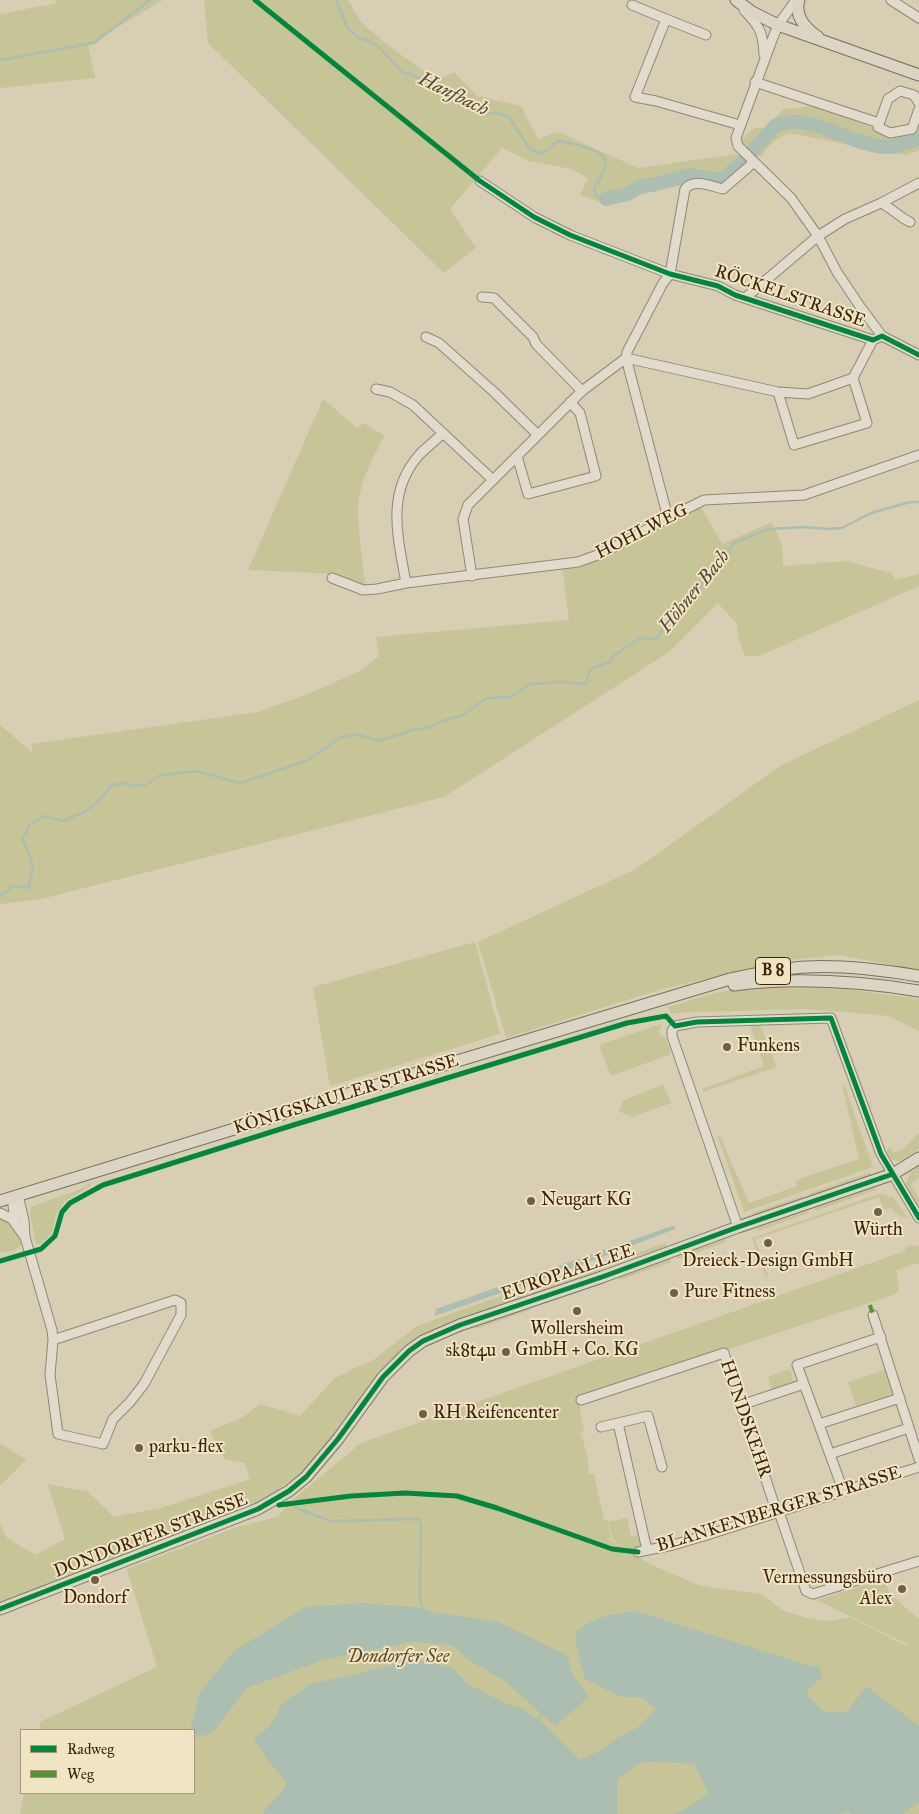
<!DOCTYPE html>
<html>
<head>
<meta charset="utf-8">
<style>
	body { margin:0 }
	#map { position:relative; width:919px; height:1814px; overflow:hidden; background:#d7ceb3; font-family:"IM FELL Great Primer",serif }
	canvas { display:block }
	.legend { position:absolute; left:20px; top:1729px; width:175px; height:65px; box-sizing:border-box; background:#efe4c4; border:1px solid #a89679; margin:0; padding:6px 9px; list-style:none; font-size:15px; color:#3e2209 }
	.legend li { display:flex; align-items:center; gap:10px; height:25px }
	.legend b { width:25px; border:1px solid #a89679 }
</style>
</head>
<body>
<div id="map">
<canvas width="919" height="1814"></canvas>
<ul class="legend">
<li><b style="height:6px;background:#00873e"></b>Radweg</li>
<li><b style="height:6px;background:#529338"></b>Weg</li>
</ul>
</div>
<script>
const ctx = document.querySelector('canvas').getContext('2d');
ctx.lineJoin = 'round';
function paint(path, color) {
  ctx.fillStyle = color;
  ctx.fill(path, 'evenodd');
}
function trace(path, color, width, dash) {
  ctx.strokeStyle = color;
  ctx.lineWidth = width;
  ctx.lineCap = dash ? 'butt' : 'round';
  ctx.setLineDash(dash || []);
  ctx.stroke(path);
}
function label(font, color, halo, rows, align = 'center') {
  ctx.font = font + ' "IM FELL Great Primer",serif';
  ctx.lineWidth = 4;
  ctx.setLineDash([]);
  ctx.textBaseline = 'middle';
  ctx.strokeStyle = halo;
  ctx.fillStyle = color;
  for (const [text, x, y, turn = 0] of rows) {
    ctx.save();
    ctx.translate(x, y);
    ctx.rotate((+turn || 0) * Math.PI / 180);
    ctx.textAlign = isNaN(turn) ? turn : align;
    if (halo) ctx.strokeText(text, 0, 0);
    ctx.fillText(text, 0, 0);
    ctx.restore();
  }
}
paint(new Path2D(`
	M55,0h108l-75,45 7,33 -95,10v-74l57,-11z
	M204,0h144l13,22 24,21 44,32 13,3 12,-6 23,24 44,10 17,33 20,-7 80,36 99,-14 9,8 -20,19 -28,1 -59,12 -32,10 -27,-9 8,-17 -16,-9 -43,-8 -27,-13 -52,61 26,39 -32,25 -236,-230z
	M813,106l58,21 16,9 26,-3 6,-17v34l-12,5 -25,-3 -92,-19c-16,5 -19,11 -29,23h-7l-13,-16 13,-12h11l19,-19z
	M323,399l34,29 6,-5 22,13c-14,23 -28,51 -27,80 1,23 5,46 7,69l-28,-11 -89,-4z
	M699,503l23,41 50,-22 10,23 1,21 64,-5 43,12 6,7 23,-6v12l-160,70h-14l-6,-16 -2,-16 -19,-21 -49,49 -225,145 -403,102 -41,5v-179l39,33 -6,-5 -2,-9 227,-32 50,-18 50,-22 21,-16 -3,-19 193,-17 -7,-53 5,-1z
	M919,700v270l-81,-15 -58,6 -118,28 -156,49 -28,-96 158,-73 144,-103z
	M475,942l25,92 -170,52 -17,-99z
	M760,985h43l36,3 80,11v32l-30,-15 -45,-4 -43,-3 -130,4 -3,-6 47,-14z
	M661,1024l1,3 -4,5 2,3 6,3 5,16 -60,22 -12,-31z
	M750,1025h10l17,42 -74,25 -1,-3 62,-23z
	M663,1084l8,19 -39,14 -14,-6 5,-10z
	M844,1084l29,83 -129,45 -26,-75 2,-1 29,67 48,-17 -1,-6 63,-21 -17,-74z
	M919,1133v16c-13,10 -21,19 -34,4l5,-7 3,7 9,-3z
	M919,1165v13l-8,6 8,15v9l-13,-24 4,-11z
	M870,1172l1,3 -60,22 -1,-4z
	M92,1182l-2,4 -25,15 -9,13 -4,19 -12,11h-4l-6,-30 1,-7 50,-18z
	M875,1187l1,3 -60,21 -1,-3z
	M879,1194l14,3 15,22 -13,-6 -3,-6 -8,3 -5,-13 -124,42 13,37 -2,1 -14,-39z
	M802,1196l1,3 -50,17 -1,-3z
	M808,1211l1,2 -51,18 -1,-3z
	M0,1217l10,2 10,16 1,10 -7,6 -14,2z
	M725,1239l1,3 -48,17 -1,-3z
	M665,1243l2,3 -135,48 -1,-3z
	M912,1245l7,1v17l-23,7 3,20 -6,5 -312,103 1,5 -3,1 5,27 -4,1 7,21 2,21h5l10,46h3l4,19 -4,-1 45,27 49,21 60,8 23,17 23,7 22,3 21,-4 54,28h5l-92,-45 67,-21 5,14 30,26v195h-899l4,-21h170v-63h-155l1,-8 117,-55 -30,-98 110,-42 40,-10 20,-21 64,-53 544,-192v-4z
	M670,1258l1,4 -51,18 -1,-4z
	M523,1288l2,8 -85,30 -30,17 -29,27 -55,80 -24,22 -39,29 -139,57 -124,45v-79l7,14 28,17 30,-16 -17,-55 40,8 26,25 47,-9 89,-29 -5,-16 -21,-4 -14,-28 33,-14 17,-13 40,12 34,-37 20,-11 18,-7 45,-35z
	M529,1307l1,3 -54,19 -1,-3z
	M790,1369l4,14 -22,7 -4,-13z
	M885,1370l8,24 -37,12 -8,-24z
	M0,1443l26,17 -26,26z
	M627,1518l4,18 8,-1 3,12 -14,3 -15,-10 -5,-18z`), '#c7c498');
paint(new Path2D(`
	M672,1226h3v3l-99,38 -142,49 2,-7z
	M363,1603l59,5 14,5 60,8 71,34 6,20 16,22 -34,29 -50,-45 -35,-20 -18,-16 -39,-3 -90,18 -76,28 -35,45 -18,5v-8h-4l10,-38 34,-41 72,-44z
	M636,1611l171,54 13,2 2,10 -10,9 -6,8 19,18h22l19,-26 53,40v77l-17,11h-51l-2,-2 -8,2h-169l11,-4 26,-16 -15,-30 -51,-3 -26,19v34h-354l1,-4 17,-17 6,-10 -22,-26 -11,-18 16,-13 12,-22 28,-20 54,-12 49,-13 40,9 15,16 37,19 18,6 18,12 39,39 20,-9 20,-15 17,-8 19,-19 -15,-12h-20l-36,-18 -9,-34v-13c17,-16 38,-18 60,-21z`), '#acbdb1');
trace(new Path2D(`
	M336,0l11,27 12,11 12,4 9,6 22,24 27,9 54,33 14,-1 12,4 20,31 10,5 7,-2 12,-10c12,2 44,7 48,20l-3,12 -9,16 2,7 10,3
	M0,60l94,-17 56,-43
	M0,894h4l8,-8 17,2c0,-7 3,-11 3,-17 2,-11 -6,-23 -10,-33l4,-4 3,-9 15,-9 19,5 21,-9 14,-10 14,-17 11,-2 9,3 14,-1 14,-10 36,-4 45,12 67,-23 32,-22 16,-4 24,7 32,-11 16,-2 14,-7 21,-6 24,-17 24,-1 19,-13 30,-2 26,2 4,-15 20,-7 3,-6 27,-18 15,1 4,-3 7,-14 10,-8 11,-15 17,-16 30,-40 35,-14 34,-2 25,2 14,-1 29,-15 39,-11h9
	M296,1508l35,13
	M333,1521l87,-2v3
	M421,1524l-1,77 3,8
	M539,1719l3,-5`), '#acbdb1', 2.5);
trace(new Path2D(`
	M606,199l21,-5 13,-7 16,-3 33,-9 30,5 18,-12 38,-42c36,-16 77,22 115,21 10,-1 19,-5 29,-9`), '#acbdb1', 14);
const minor = new Path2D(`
	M796,0l-18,25 -6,15 -36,98 2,8 53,52 27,38 19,36 22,33 23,31 37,19
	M891,0l28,18
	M632,5l34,14 -31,78 21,4 84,24
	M744,10c16,17 19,22 20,45
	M666,19l40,16
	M755,82l124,41
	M919,103l-5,-8 -14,-4 -12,8 -10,28 12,6 22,-4 7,-20
	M480,181l54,36 36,18 100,39 48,12 17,9 138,45
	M881,203l38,-20
	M482,297l12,1 39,39 3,7 46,47
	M745,298l73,-62 27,-17 36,-16c11,5 18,14 29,19
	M426,337l13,6 55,49 44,43
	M376,389l14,3 23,13 80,75
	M778,392l16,53 73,-22 -14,-45
	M517,456l11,38 68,-18 -16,-63 -10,-11
	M668,518l-42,-160 152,34 30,2 45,-16 20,-38 9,-4
	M472,576l-9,-57 5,-14 114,-114 44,-33 1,-6 36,-69 7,-9 15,-85c9,-11 26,-3 38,0l31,-27
	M332,578l31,12 14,-1 29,-6 172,-21 25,-9 65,-35 36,-18 100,-5 115,-40
	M406,583c-8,-45 -21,-91 14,-129 7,-7 16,-14 23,-21
	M18,1195l6,25 1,17
	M0,1213l12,6 13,18 27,93 1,10 122,-40 6,3v12l-37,69 -14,18 -17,17 -10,25 -45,-10 -8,-59 3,-35
	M15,1223l-2,-18 5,-10
	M738,1227l-66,-191v-5l3,-5 22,-4 134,-4 50,136 38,64
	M873,1315l46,144
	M804,1384l-7,-19 84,-28
	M581,1400l143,-47 50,151 5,8 27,79 7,3 106,-33
	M741,1405l63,-21 39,106
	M819,1424l81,-26
	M601,1427l17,-4
	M830,1454l79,-26
	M647,1550l-29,-127 30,-7 14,51
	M638,1552l35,-7 34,-10 212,-68`);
const major = new Path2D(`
	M736,0l16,12 26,13 141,50
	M799,0c-5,16 6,28 19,37
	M734,985c62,-8 123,-4 185,6
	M0,1201l374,-115 356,-107c25,-5 51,-11 77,-12 37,-2 75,3 112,9
	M0,1609l258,-100 31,-18 17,-14 32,-38 45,-62 26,-26 14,-10 37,-16 142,-48 136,-50 155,-53 26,-16`);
trace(minor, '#908775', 11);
trace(major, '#7a705f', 13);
trace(minor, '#e0dbcd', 9);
trace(major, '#dad5c5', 11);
trace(new Path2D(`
	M870,1305l3,10`), '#529338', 4, [8, 4]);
trace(new Path2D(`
	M255,0l225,181 54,36 36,18 100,39 48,12 17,9 138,45 9,-4 37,19
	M0,1261l41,-12 14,-13 7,-24 8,-9 33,-18 184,-58 340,-104 39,-7 9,10 22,-4 134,-4 50,136 38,64
	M279,1505l72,-9 54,-3 52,3 40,12 115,41 26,3
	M0,1609l258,-100 31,-18 17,-14 32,-38 45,-62 26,-26 14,-10 37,-16 142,-48 136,-50 155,-53`), '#00873e', 5);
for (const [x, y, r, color] of [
	[727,1047,5,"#745e44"],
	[531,1201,5,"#745e44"],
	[878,1212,5,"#745e44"],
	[768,1243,5,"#745e44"],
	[674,1293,5,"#745e44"],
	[577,1311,5,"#745e44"],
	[506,1352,5,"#745e44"],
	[423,1414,5,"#745e44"],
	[139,1448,5,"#745e44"],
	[95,1580,5,"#745e44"],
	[902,1589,5,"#745e44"]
]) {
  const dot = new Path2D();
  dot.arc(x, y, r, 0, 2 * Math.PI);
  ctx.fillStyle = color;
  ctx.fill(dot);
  trace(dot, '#efe4c4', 2);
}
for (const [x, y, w] of [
	[773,971,35]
]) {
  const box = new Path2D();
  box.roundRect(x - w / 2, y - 13.5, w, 27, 4);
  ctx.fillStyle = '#efe4c4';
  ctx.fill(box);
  trace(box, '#3e2209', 1);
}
label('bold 16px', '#3e2209', null, [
	["B 8",773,971]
]);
label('18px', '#3e2209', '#efe4c4', [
	["RÖCKELSTRASSE",790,297,19],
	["HOHLWEG",642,532,-27],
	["KÖNIGSKAULER STRASSE",346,1095,-17],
	["EUROPAALLEE",568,1273,-19],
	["HUNDSKEHR",745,1419,71],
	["BLANKENBERGER STRASSE",779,1510,-17],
	["DONDORFER STRASSE",151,1536,-21]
]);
label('18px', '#3e2209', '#efe4c4', [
	["Funkens",737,1047],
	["Neugart KG",541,1201],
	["Würth",878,1231,"center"],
	["Dreieck-Design GmbH",768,1262,"center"],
	["Pure Fitness",684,1293],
	["Wollersheim",577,1330,"center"],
	["GmbH + Co. KG",577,1351,"center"],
	["sk8t4u",496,1352,"right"],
	["RH Reifencenter",433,1414],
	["parku-flex",149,1448],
	["Vermessungsbüro",892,1579,"right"],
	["Alex",892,1600,"right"],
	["Dondorf",95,1599,"center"]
], 'left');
label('italic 18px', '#5d4827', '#efe4c4', [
	["Dondorfer See",398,1658]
]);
label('italic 19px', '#554733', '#efe4c4', [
	["Hanfbach",453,95,26],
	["Höhner Bach",695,592,-51]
]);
</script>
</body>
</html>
